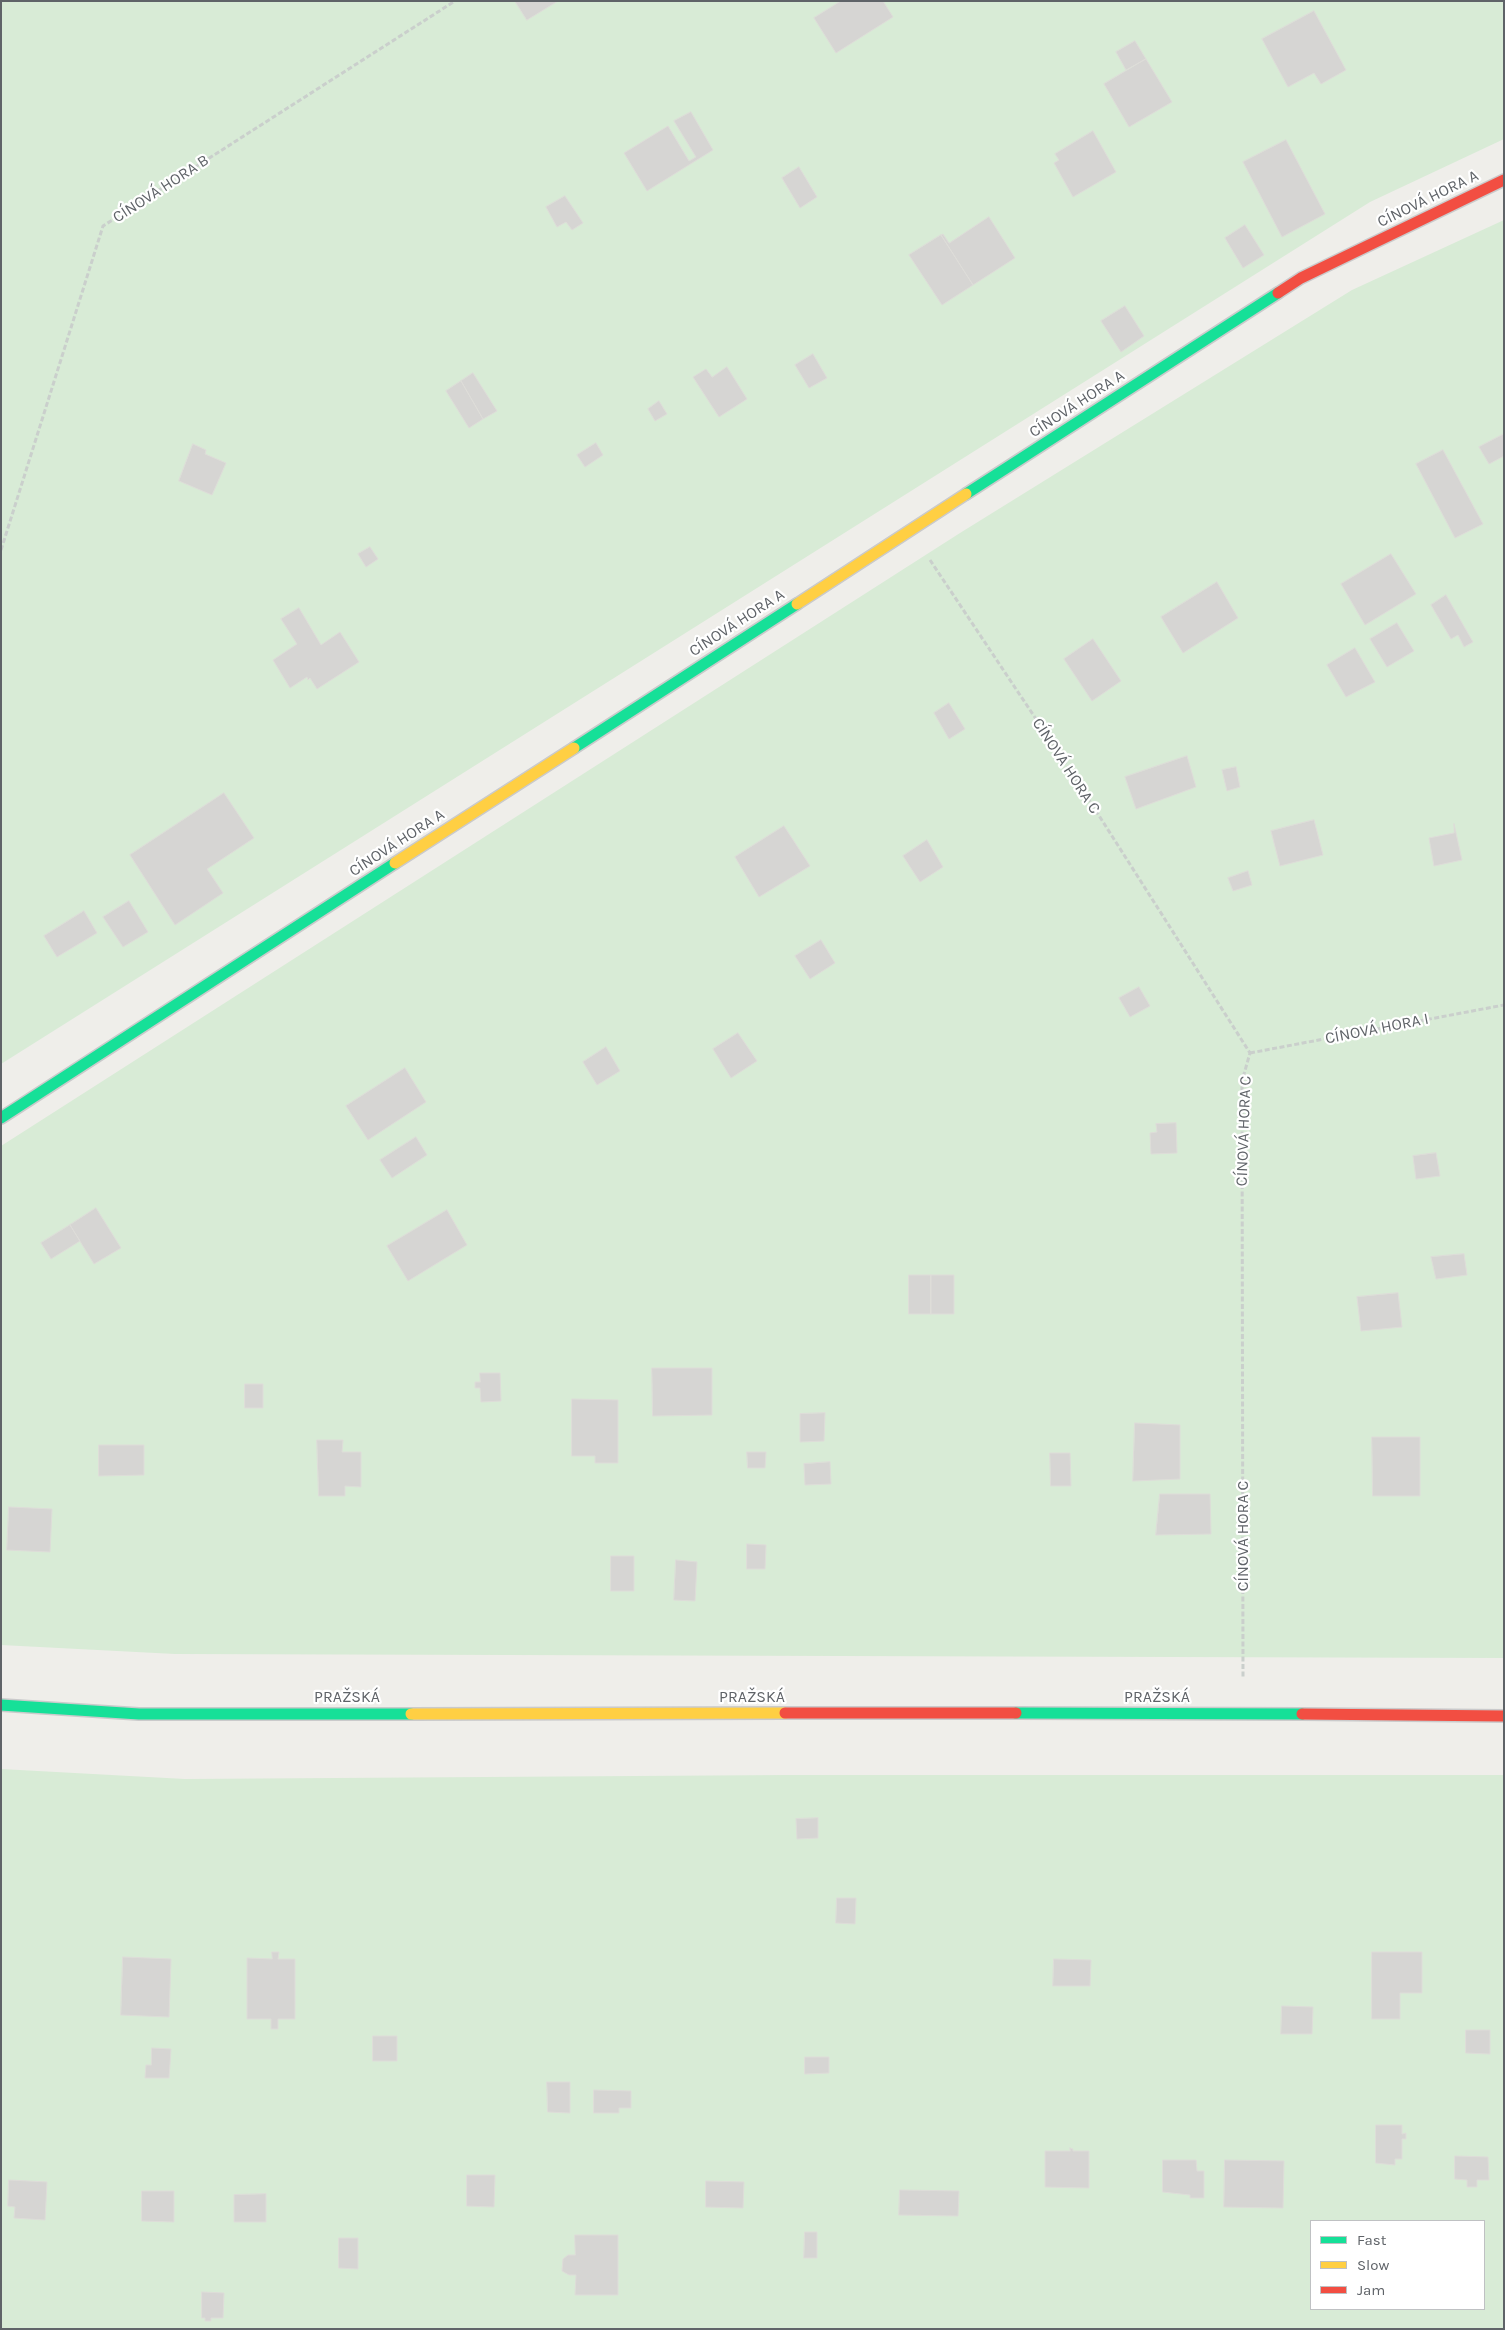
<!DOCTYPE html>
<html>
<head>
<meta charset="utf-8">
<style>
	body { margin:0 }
	#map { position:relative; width:1505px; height:2330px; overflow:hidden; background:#efeeea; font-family:Karla,sans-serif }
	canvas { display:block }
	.frame { position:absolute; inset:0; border:2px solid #5f6368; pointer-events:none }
	.legend { position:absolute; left:1310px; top:2220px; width:175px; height:90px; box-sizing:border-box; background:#fff; border:1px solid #bfc1c3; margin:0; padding:6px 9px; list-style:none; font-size:15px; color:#5f6368 }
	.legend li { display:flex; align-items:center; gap:10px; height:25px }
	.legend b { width:25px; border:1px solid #bfc1c3 }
</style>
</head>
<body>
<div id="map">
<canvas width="1505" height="2330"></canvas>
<div class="frame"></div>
<ul class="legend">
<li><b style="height:6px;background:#16e098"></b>Fast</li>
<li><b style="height:6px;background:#ffcf43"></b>Slow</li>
<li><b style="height:6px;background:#f24e42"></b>Jam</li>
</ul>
</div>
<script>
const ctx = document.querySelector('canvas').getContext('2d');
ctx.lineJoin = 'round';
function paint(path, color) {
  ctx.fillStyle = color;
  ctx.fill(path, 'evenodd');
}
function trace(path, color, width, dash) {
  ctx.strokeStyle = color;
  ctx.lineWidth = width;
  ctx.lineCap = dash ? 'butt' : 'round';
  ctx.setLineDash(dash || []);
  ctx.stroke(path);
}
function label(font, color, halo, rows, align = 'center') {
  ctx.font = font + ' Karla,sans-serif';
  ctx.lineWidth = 4.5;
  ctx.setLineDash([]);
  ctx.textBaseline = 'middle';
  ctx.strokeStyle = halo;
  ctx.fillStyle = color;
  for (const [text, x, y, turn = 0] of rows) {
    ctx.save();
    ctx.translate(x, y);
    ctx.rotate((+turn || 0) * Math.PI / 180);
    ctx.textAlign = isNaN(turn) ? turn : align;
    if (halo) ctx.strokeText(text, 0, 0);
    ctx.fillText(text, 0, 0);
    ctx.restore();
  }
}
paint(new Path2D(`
	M1,1h1503v138l-134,63 -1369,862z
	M1504,220v1438l-1329,-4 -174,-9v-499l959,-613 392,-243z
	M1,1769l184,10 600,-4h719v554h-1503zM1311,2221h173v88h-173z`), '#d8ebd6');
const building = new Path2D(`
	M515,1h43l-31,19z
	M841,1h42l10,16 -57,36 -22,-35z
	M1314,11l32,59 -25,14 -7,-11 -26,14 -26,-48z
	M1135,41l11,18 -20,11 -10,-18z
	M1146,59l26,43 -43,25 -25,-43z
	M691,112l22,38 -66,41 -23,-38 44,-27 21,35 7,-4 -22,-36z
	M1093,131l23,41 -43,25 -19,-34 5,-3 -4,-6z
	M1286,140l39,74 -43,23 -39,-75z
	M799,167l18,30 -17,11 -18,-30z
	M565,196l18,27 -11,7 -6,-8 -9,5 -11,-20z
	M989,217l26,41 -42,27 -32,-50 2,-1 6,9z
	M1245,225l19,30 -21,13 -18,-30z
	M941,235l32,50 -31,20 -33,-50z
	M1125,306l19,30 -23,16 -20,-31z
	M813,354l14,24 -18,10 -14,-23z
	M727,367l20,32 -28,18 -26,-40 13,-8 6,8z
	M473,373l24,38 -14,8 -22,-38z
	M461,381l22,38 -14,9 -23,-37z
	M659,401l8,13 -12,7 -7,-12z
	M1504,434v22l-15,8 -10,-17z
	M596,443l7,12 -18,12 -8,-12z
	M193,444l13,6 -1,4 21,9 -14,32 -33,-14z
	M1443,450l40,74 -28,14 -39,-74z
	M370,547l8,12 -12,8 -8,-13z
	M1391,554l25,40 -51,31 -24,-41z
	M1217,582l21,36 -55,35 -22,-36z
	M1446,595l27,47 -9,5 -6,-12 -7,4 -20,-34z
	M299,608l22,37 19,-13 19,30 -42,27 -7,-11 -2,2 -1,-3 -17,11 -17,-28 24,-16 -16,-25z
	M1397,623l17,28 -27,16 -17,-28z
	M1093,639l28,42 -29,20 -28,-42z
	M1355,648l20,34 -29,15 -19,-32z
	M949,703l16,26 -16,10 -15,-26z
	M1187,756l9,31 -60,22 -11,-32z
	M1236,767l4,20 -13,4 -5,-21z
	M224,793l30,45 -47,31 16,24 -48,32 -45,-70z
	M1314,820l9,35 -43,11 -9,-35z
	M1454,824l8,36 -28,6 -5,-28 25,-5z
	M784,826l26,40 -51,31 -24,-40z
	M927,840l16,27 -23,15 -17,-26z
	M1248,871l4,14 -19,6 -5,-13z
	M129,901l19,31 -25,15 -20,-30z
	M84,911l13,22 -40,24 -13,-21z
	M821,940l14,23 -25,16 -15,-23z
	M1139,987l11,19 -20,11 -11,-19z
	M738,1033l19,28 -26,17 -18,-29z
	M606,1047l14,24 -23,14 -14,-23z
	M405,1068l21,34 -58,38 -22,-34z
	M1176,1123l1,30 -26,1 -1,-21 7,-1 -1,-8z
	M416,1137l11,18 -35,23 -12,-18z
	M1436,1153l4,23 -24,3 -3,-23z
	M96,1208l25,40 -27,16 -24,-39z
	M447,1210l20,35 -59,36 -21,-35z
	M70,1225l10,16 -29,18 -10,-16z
	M1464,1254l3,21 -31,4 -5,-22z
	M909,1275h22v39h-22z
	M931,1275h23v39h-23z
	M1398,1293l4,34 -41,4 -4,-34z
	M652,1368h60v47l-59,1z
	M480,1373h20l1,28 -20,1 -1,-14h-5v-6h5z
	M245,1384h18v24h-18z
	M572,1399l46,1v63h-23v-7h-23z
	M825,1413l-1,28 -24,1v-28z
	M1135,1423l45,2v54l-47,2z
	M1372,1437h48v59h-47z
	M317,1440h26l-1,12h19v35l-16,-1v10h-26z
	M99,1445h45v30l-45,1z
	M747,1452h19l-1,16h-17z
	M1050,1453h20l1,33h-20z
	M830,1462l1,22 -26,1 -1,-21z
	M1160,1494h50l1,40 -55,1z
	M9,1507l43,2 -2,43 -43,-2z
	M747,1544l19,1 -1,24h-18z
	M611,1556h23v35h-23z
	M676,1560l21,2 -2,39 -21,-1z
	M818,1818v20l-21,1 -1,-20z
	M837,1898h19l-1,26 -19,-1z
	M272,1952h7l-1,7h17v60h-17v10h-7v-10h-24v-61l25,1z
	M1372,1952h50v41h-22v26h-28z
	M123,1957l48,2 -2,58 -48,-2z
	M1054,1959l37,1 -1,26h-37z
	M1282,2006l31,1 -1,27h-31z
	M1466,2030h24v24l-24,-1z
	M373,2036h24v25h-24z
	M152,2048l19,1 -2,29h-24l1,-13h5z
	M805,2057h24v16l-24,1z
	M547,2082h23v31l-22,-1z
	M594,2090l37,1v17h-12v5h-25z
	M1376,2125h26v9l4,-1v6h-4v20h-7v6l-19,-2z
	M1070,2148l3,1v2h16v37l-44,-1v-36h25z
	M1455,2156l33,1 1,23h-12v7h-10v-7l-12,-1z
	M1163,2160h33l1,11h7v27h-14v-3l-27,-3z
	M1225,2160l59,1 -1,47 -59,-1z
	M467,2175h28l-1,32 -27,-1z
	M9,2180l38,2 -2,38 -31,-2 1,-11 -7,-1z
	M706,2181l38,1 -1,26 -37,-1z
	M900,2190l59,1 -1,25 -59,-1z
	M142,2191h32v31l-32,-1z
	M266,2194v28h-32v-27z
	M805,2232h12v26h-13z
	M575,2235h43v60h-43l1,-20h-7l-7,-4 1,-12 5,-4h7z
	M339,2238h19v31l-19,-1z
	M202,2292l22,1 -1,25h-12v3h-6v-3h-3z`);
paint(building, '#d6d5d3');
trace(building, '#deddd9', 1);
const fast = new Path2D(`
	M966,494l312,-201
	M574,748l223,-144
	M1,1118l394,-255
	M1,1705l138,9h272
	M1016,1713l286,1`);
const slow = new Path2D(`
	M797,604l169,-110
	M395,863l179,-115
	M411,1714l374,-1`);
const jam = new Path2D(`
	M1278,293l23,-15 203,-98
	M785,1713h231
	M1302,1714l202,2`);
trace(fast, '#cacacb', 14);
trace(slow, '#cacacb', 14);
trace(jam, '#cacacb', 14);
trace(new Path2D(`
	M1,550l102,-324 352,-225
	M930,560l140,210 180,283 -8,28 1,597
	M1250,1053l254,-48`), '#cacfcc', 3, [5, 2.5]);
trace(fast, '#16e098', 11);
trace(slow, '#ffcf43', 11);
trace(jam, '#f24e42', 11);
label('16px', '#5f6368', '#fff', [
	["CÍNOVÁ HORA B",161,189,-33],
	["CÍNOVÁ HORA A",1428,199,-26],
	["CÍNOVÁ HORA A",1077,404,-33],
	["CÍNOVÁ HORA A",737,623,-33],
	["CÍNOVÁ HORA C",1066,766,57],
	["CÍNOVÁ HORA A",397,843,-33],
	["CÍNOVÁ HORA I",1377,1029,-11],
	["CÍNOVÁ HORA C",1244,1131,-88],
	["CÍNOVÁ HORA C",1243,1536,-90],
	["PRAŽSKÁ",347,1697],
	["PRAŽSKÁ",752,1697],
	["PRAŽSKÁ",1157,1697]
]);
</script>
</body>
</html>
